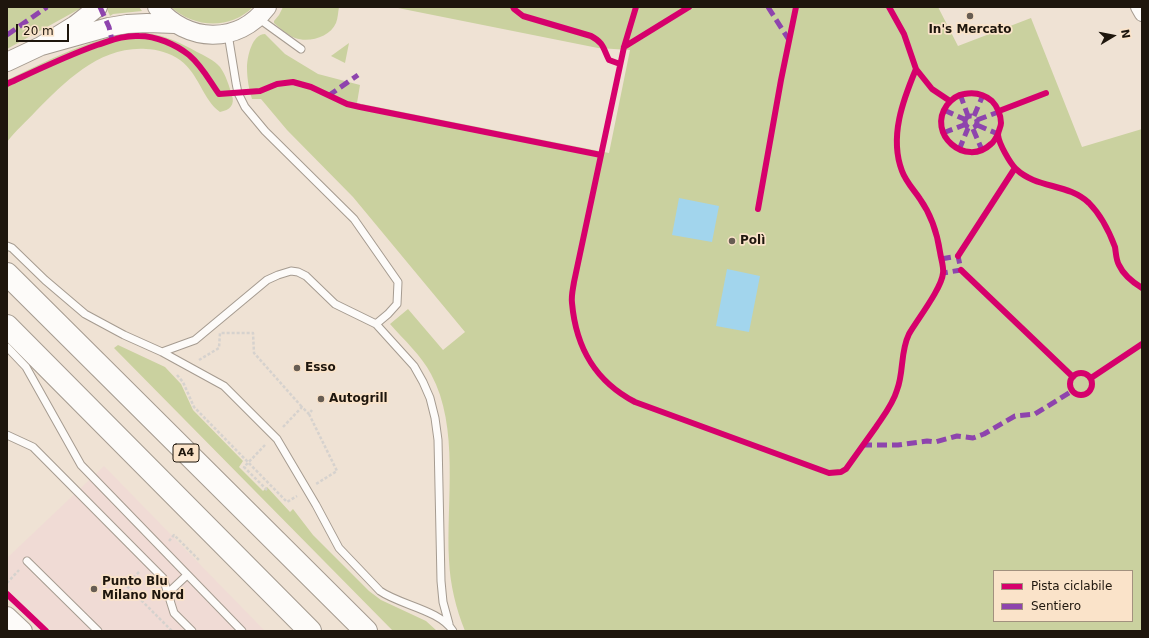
<!DOCTYPE html>
<html>
<head>
<meta charset="utf-8">
<style>
	body { margin:0 }
	#map { position:relative; width:1149px; height:638px; overflow:hidden; background:#efe2d4; font-family:"DejaVu Sans",sans-serif }
	canvas { display:block }
	.frame { position:absolute; inset:0; border:8px solid #1e160d; pointer-events:none }
	.legend { position:absolute; left:993px; top:570px; width:140px; height:52px; box-sizing:border-box; background:#fae3c9; border:1px solid #a2917e; margin:0; padding:5px 7px; list-style:none; font-size:12px; color:#1e160d }
	.legend li { display:flex; align-items:center; gap:8px; height:20px }
	.legend b { width:20px; border:1px solid #a2917e }
	.north { position:absolute; left:1093px; top:16px; width:40px; height:40px; -webkit-text-stroke:3px #fae3c9; paint-order:stroke; rotate:80deg; font-size:11px; font-weight:700; line-height:16px; text-align:center; color:#1e160d }
	.north::after { content:''; display:block; margin:auto; width:14px; height:18px; background:#1e160d; clip-path:polygon(50% 0,100% 100%,50% 72%,0 100%) }
	.scale { position:absolute; left:16px; top:24px; width:53px; height:18px; box-sizing:border-box; border:2px solid #1e160d; border-top:0; padding-left:5px; font-size:12px; line-height:14px; white-space:nowrap; color:#1e160d; -webkit-text-stroke:3px #fae3c9; paint-order:stroke }
</style>
</head>
<body>
<div id="map">
<canvas width="1149" height="638"></canvas>
<div class="frame"></div>
<ul class="legend">
<li><b style="height:5px;background:#d6006c"></b>Pista ciclabile</li>
<li><b style="height:5px;background:#8e44ad"></b>Sentiero</li>
</ul>
<div class="north">N</div>
<div class="scale">20 m</div>
</div>
<script>
const ctx = document.querySelector('canvas').getContext('2d');
ctx.lineJoin = 'round';
function paint(path, color) {
  ctx.fillStyle = color;
  ctx.fill(path, 'evenodd');
}
function trace(path, color, width, dash) {
  ctx.strokeStyle = color;
  ctx.lineWidth = width;
  ctx.lineCap = dash ? 'butt' : 'round';
  ctx.setLineDash(dash || []);
  ctx.stroke(path);
}
function label(font, color, halo, rows, align = 'center') {
  ctx.font = font + ' "DejaVu Sans",sans-serif';
  ctx.lineWidth = 3.5;
  ctx.setLineDash([]);
  ctx.textBaseline = 'middle';
  ctx.strokeStyle = halo;
  ctx.fillStyle = color;
  for (const [text, x, y, turn = 0] of rows) {
    ctx.save();
    ctx.translate(x, y);
    ctx.rotate((+turn || 0) * Math.PI / 180);
    ctx.textAlign = isNaN(turn) ? turn : align;
    if (halo) ctx.strokeText(text, 0, 0);
    ctx.fillText(text, 0, 0);
    ctx.restore();
  }
}
paint(new Path2D(`
	M104,466l161,165h-219l-39,-37v-36z`), '#f0dbd5');
paint(new Path2D(`
	M7,7h76l-76,42z
	M106,7h33l3,4 -29,3 -3,2z
	M171,7h82c-23,23 -59,21 -82,0z
	M283,7h56c-1,5 -1,11 -3,16 -6,14 -27,20 -41,15 -8,-3 -15,-10 -21,-15v-2l5,-6z
	M393,7h545l20,39 73,-28 51,129 60,-18v502h-677c-9,-22 -15,-47 -16,-71 -3,-58 11,-133 -18,-186 -10,-19 -27,-34 -41,-50l18,-15 35,41 22,-18 -112,-135 -66,-67 -26,-31h-9c-3,-9 -5,-21 -5,-31 0,-11 5,-34 18,-34l20,20 33,20 42,11 -3,18 252,50 21,-103 -32,-2zM994,571h138v50h-138z
	M137,32c22,1 41,9 60,20 8,4 17,8 23,15 6,8 9,19 12,28 3,10 -2,15 -12,17 -17,-12 -21,-38 -40,-52 -10,-7 -23,-11 -34,-11 -46,-3 -80,32 -110,62 -9,10 -21,20 -29,31v-62c40,-19 85,-43 130,-48z
	M349,43l-4,20 -14,-7z
	M118,345l47,22 16,17 12,26 50,51 -4,6 24,24 4,-4 23,25 3,-3 20,26 56,56 12,9 45,21 11,10h-44l-279,-283z`), '#cad19f');
paint(new Path2D(`
	M679,198l40,8 -7,36 -40,-7z
	M727,269l33,7 -11,56 -33,-6z`), '#a2d5ed');
const service = new Path2D(`
	M258,18l43,31
	M228,34l8,49 2,10 7,14 20,24 89,88 44,63 -1,22 -9,10 -12,10
	M7,246l5,2 33,32 40,34 39,21 38,17 62,34 53,53 39,66 23,43 41,43c20,14 60,19 73,40
	M7,347l19,20 55,98 161,166
	M162,352l33,-12 72,-60 11,-5 13,-4 7,1 8,4 29,28 41,20 38,42 9,16 7,16 5,20 3,22 3,141 2,21 6,22
	M7,435l26,12 130,131 11,35 18,18
	M27,561l71,70
	M168,593l19,-18`);
const minor = new Path2D(`
	M1138,7l4,7`);
const tertiary = new Path2D(`
	M157,7c30,36 81,38 110,0
	M41,46l68,-19 18,-3 20,-1 28,1
	M7,62l34,-16 34,-21 23,-18
	M7,616l16,15`);
const motorway = new Path2D(`
	M7,274l359,357
	M7,326l303,305`);
trace(service, '#a59b90', 9);
trace(minor, '#a59b90', 16);
trace(tertiary, '#a59b90', 20);
trace(motorway, '#a59b90', 24);
trace(new Path2D(`
	M199,360l20,-12 1,-15h33l1,20 48,54
	M177,375l6,7 11,25 93,95 10,-6
	M309,414l28,57 -21,13
	M283,427l19,-20 7,7 3,-4
	M265,445l-21,22 23,23
	M169,541l5,-6 25,25
	M139,572l-13,13 46,46
	M7,583l12,-13`), '#d6d2ce', 2.5, [3, 2]);
trace(service, '#fdfbf9', 7);
trace(minor, '#fdfbf9', 14);
trace(tertiary, '#fdfbf9', 18);
trace(motorway, '#fdfbf9', 22);
trace(new Path2D(`
	M100,7l9,20 3,13
	M768,7l21,33
	M7,35l40,-28
	M960,94l8,22
	M328,96l30,-21
	M944,110l20,9
	M965 122a6 6 0 1 1 12 0a6 6 0 1 1-12 0Z
	M974,116l9,-21
	M977,120l24,-9
	M977,125l21,9
	M973,129l9,21
	M943,133l21,-8
	M959,150l9,-22
	M941,259l17,-3 3,14 -18,3
	M862,445h36l29,-4 8,1 22,-6 16,2 11,-4 31,-18 20,-2 37,-23`), '#8e44ad', 5, [10, 5]);
trace(new Path2D(`
	M513,7l1,2 9,7 68,20c13,7 12,12 18,24l11,4
	M636,7l-12,40 -50,235c-1,7 -3,14 -2,21 4,45 23,78 63,99l194,71 12,-1 5,-3c10,-14 20,-28 30,-42 8,-12 17,-23 21,-37 7,-18 3,-38 12,-56 8,-14 33,-46 34,-61 1,-6 -2,-14 -3,-21 -3,-20 -8,-36 -20,-53 -6,-9 -14,-17 -18,-28 -13,-34 1,-71 14,-102
	M889,7l15,27 12,35 16,20 18,12
	M624,47l65,-40
	M7,84c30,-14 59,-28 90,-39 13,-4 27,-10 42,-9 17,0 36,8 50,19 13,11 20,25 30,39l41,-3 17,-7 16,-2 18,5 36,17 13,3 241,48
	M999,111l47,-18
	M998,134c-2,4 -4,8 -7,10 -25,24 -65,-10 -44,-39 4,-5 10,-10 17,-11 10,-2 20,0 28,7 5,5 9,14 9,22 0,4 -3,8 -3,12 1,9 12,28 18,34 21,20 52,14 73,34 13,13 20,28 26,44 1,6 1,13 4,18 4,9 15,18 23,23
	M758,209l23,-129 15,-73
	M958,256l57,-88
	M961,270l112,107
	M1070 384a11 11 0 1 1 22 0a11 11 0 1 1-22 0Z
	M1091,378l51,-34
	M7,594l39,37`), '#d6006c', 6);
for (const [x, y, r, color] of [
	[970,16,4,"#675d53"],
	[732,241,4,"#675d53"],
	[297,368,4,"#675d53"],
	[321,399,4,"#675d53"],
	[94,589,4,"#675d53"]
]) {
  const dot = new Path2D();
  dot.arc(x, y, r, 0, 2 * Math.PI);
  ctx.fillStyle = color;
  ctx.fill(dot);
  trace(dot, '#fae3c9', 1.5);
}
for (const [x, y, w] of [
	[186,453,26]
]) {
  const box = new Path2D();
  box.roundRect(x - w / 2, y - 9, w, 18, 3);
  ctx.fillStyle = '#fae3c9';
  ctx.fill(box);
  trace(box, '#1e160d', 1);
}
label('bold 11px', '#1e160d', null, [
	["A4",186,453]
]);
label('bold 12px', '#1e160d', '#fae3c9', [
	["In's Mercato",970,30,"center"],
	["Polì",740,241],
	["Esso",305,368],
	["Autogrill",329,399],
	["Punto Blu",102,582],
	["Milano Nord",102,596]
], 'left');
</script>
</body>
</html>
